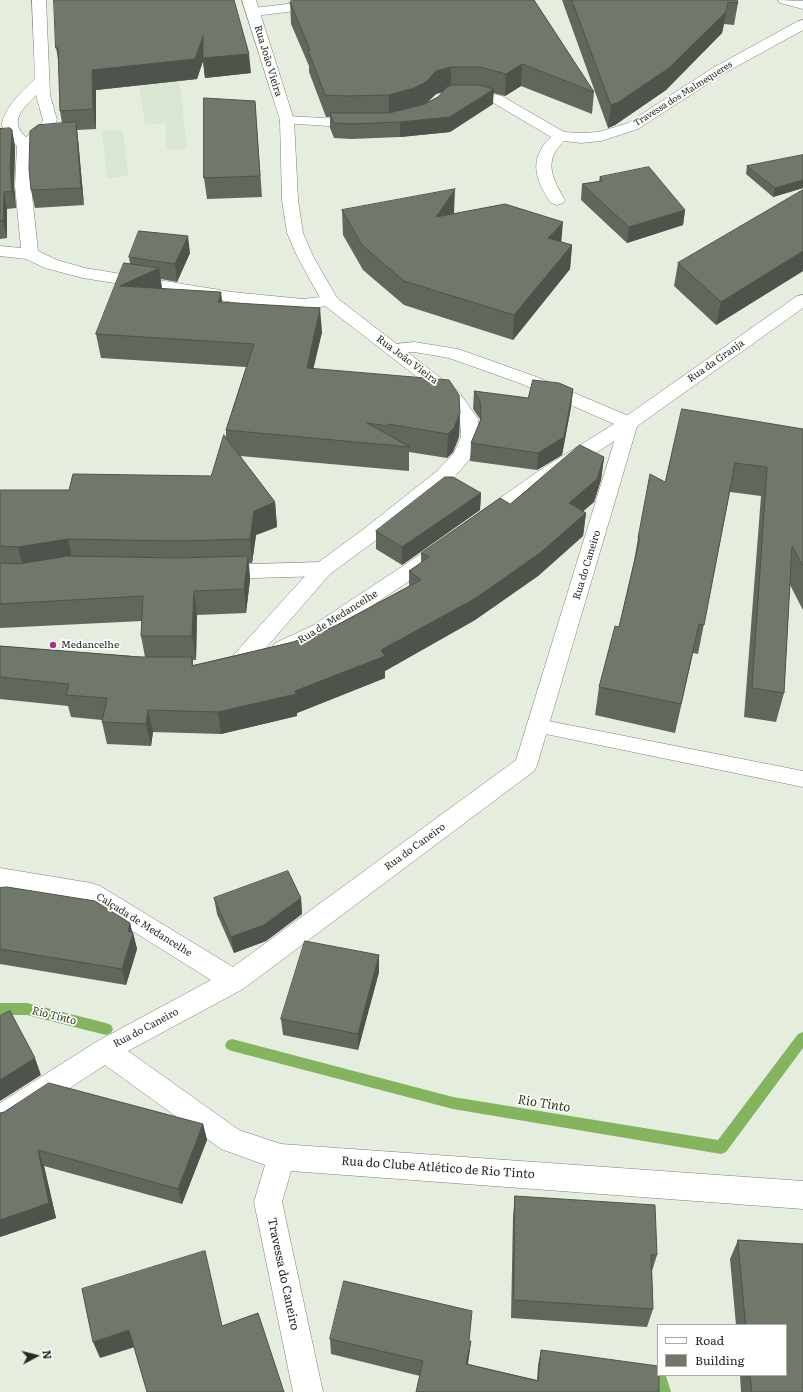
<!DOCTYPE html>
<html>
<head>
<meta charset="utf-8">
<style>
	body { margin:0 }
	#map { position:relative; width:803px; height:1392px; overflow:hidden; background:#e5eddf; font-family:Literata,serif }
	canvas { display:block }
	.legend { position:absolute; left:657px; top:1324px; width:130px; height:52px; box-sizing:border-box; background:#fff; border:1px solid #a8a9a7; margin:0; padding:5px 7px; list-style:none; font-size:12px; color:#262924 }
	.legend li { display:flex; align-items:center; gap:8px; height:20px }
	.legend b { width:20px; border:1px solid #a8a9a7 }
	.north { position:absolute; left:16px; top:1336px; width:40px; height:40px; -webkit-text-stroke:3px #fff; paint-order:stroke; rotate:83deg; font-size:11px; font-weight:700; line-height:16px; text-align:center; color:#262924 }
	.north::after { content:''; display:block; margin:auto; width:14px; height:18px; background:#262924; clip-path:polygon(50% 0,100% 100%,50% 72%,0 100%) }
</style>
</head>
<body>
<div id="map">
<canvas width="803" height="1392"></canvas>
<ul class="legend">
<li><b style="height:5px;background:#fff"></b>Road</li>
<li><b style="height:11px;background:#70786b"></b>Building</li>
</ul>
<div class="north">N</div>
</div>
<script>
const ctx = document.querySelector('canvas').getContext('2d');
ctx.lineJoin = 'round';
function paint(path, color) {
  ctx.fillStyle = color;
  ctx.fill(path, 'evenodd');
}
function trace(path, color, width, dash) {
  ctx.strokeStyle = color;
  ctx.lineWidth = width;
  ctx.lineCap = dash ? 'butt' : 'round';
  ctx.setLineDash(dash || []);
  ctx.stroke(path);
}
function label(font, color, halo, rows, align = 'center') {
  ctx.font = font + ' Literata,serif';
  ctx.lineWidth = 3.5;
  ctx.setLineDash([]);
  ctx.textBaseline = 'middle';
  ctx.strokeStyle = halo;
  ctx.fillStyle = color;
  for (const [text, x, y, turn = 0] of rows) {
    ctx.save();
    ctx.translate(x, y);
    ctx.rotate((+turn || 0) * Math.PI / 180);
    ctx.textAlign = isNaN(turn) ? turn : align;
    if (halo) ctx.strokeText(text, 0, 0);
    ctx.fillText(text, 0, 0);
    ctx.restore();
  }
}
paint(new Path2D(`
	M171,43l9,42 7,63 -21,2v-27l-21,2 -9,-61z
	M123,130l5,46 -21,2 -5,-47z`), '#d9e6d1');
paint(new Path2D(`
	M0,1003h27l79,20 5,2 2,4 -2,4 -5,2 -79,-20h-27z
	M803,1032v16l-77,104 -5,2 -268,-45 -221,-58 -5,-2 -2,-4 2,-4 5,-2 221,58 265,43 80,-106z
	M658,1375l8,1 5,16h-16l-2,-11 3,-5z`), '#84b45d');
const lane = new Path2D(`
	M538,719l265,52v16l-272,-56 -3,-5 3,-5z`);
const street = new Path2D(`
	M32,0h14l4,95 7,25 -7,13 -18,14 -1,39 7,65 19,9 28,8 147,24 71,7 27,-3 6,1 3,4 -3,4 -33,4 -71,-7 -149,-24 -38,-10 -19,-9 -26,-3v-10l21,2 -6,-62 2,-40 -9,-9 -6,-11c1,-18 21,-35 33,-47zM36,95l7,25 -4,8 -13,9c-18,-16 -3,-28 10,-42z
	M320,0h41l-2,3 -5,1 -100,12 -5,-1 -2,-3 2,-3 5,-1z
	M778,0l25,1v8l-23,-6z
	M803,20v10l-82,45 -83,54 -37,12 -20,2 -17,-2c-21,20 -12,37 1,59l-2,3 -6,2 -6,-2c-16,-23 -23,-44 0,-66l-59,-35 -13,-3 -20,-1 -2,-3 2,-3 20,-1 23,5 62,36 17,1 18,-1 29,-9 83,-54 87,-48z
	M287,116l72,4 5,1 2,3 -2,3 -5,1 -77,-5 -2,-3 2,-3z
	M414,342l44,7 76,27 102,43 2,4 -101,342 -3,6 -291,218 -115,62 111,79 42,14 522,37v28l-512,-38 -9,31 41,190h-30l-39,-190 11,-37 -44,-16 -116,-84 -95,62 -10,4v-28l96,-61 115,-62 -125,-78 -86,-14v-20l91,15 9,3 133,81 283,-207 103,-334 -97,-42 -73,-26 -35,-6 -22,2 -6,-1 -3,-4 3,-4z
	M323,562l7,2 3,5 -3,5 -7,2 -103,3 -7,-2 -3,-5 3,-5 7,-2z`);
const secondary = new Path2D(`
	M242,0h14l38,120 4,80 5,33 10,23 24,42 122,94 19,27 1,18 -10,23 -18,21 -72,57 -49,36 -86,99 -8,2 -8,-2 -3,-6 3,-6 88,-97 49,-36 72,-57 17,-18 7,-16 -1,-18 -13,-19 -123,-95 -27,-49 -10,-23 -5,-33 -2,-80z
	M803,295v13l-167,119 -82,53 -64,45 -7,2 -7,-2 -3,-5 3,-5 64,-45 82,-51 175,-123z
	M434,548l7,2 3,5 -3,5 -115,76 -35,19 -8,2 -8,-2 -3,-6 3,-6 37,-17 115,-76z`);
trace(lane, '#7a8275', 1);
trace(street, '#7a8275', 1);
trace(secondary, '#7a8275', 1);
paint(lane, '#fff');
paint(street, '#fff');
paint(secondary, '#fff');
paint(new Path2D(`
	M534,0l60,92 -2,22 -71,-28 -16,10 -12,-3v11l-43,28 -50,5 -49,2 -17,-1 -4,-10v-11h-4l-17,-45v-6l-18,-42 -1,-22zM443,92l-5,5 -12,6 10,-9z
	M562,0h175l1,3 -4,22 -10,-1 -2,9 -56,57 -51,35 -7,3z
	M55,8l196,65 -46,5 -2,-17 -6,18 -101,11v39l-19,1 1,9 6,66 -49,3 -4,-18 31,-67 -2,-12 -1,-47 -3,-16z
	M255,101l7,96 -55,2 -3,-21z
	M0,129l12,1 3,17 -1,39 2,22 -9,1v29l-7,1z
	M803,155v33l-30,9 -27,-23 1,-8z
	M600,177l85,33 -2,15 -56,18 -46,-43 1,-16 17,-3z
	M803,190v81l-87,54 -42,-39 4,-23z
	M342,210l112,3 118,32 -2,24 -57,71 -109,-35 -41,-35 -20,-35z
	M190,253l-13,29 -16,-3 1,9 60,14 100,30 -9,36 147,45 -1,24 -6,15 -6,6 -38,-6v19l-169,-15 35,46 2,25 -21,8 -4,28h-3l1,17 -4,33 -49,2 -1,45h-3v5l100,-23 42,-16 74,-40v-15l12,-8v-10l89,-49 94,-47 -3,23 -7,22 -11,9 3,2 -3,23 -45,40 -63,44 -90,51v7l-88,35v3l-76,18 -68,-2 -2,14 -44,-2 -5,-22v-2l-31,-3 -3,-11 -68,-7v-53l145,11 -4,-21 1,-15 -142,7v-138h69l142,-14 15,-38v-8l20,-63 -145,-9 -5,-24 34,-70 -1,-7z
	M573,389l-2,18 -9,48 -25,15 -67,-9 1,-18 9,-20v-4l-7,-10 1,-18 54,7z
	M803,429v181l-13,-25 -6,108 -8,29 -32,-5 17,-221 -31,-4 -32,162 -5,-1 -18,80 -80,-18 4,-28 20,-60 15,-66 4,-23 27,-56z
	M481,493l-1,17 -78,55 -26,-16v-18z
	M0,888l130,35 2,9 1,1 4,16 -11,36 -126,-21z
	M214,898h87l1,16 -36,27 -32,12 -17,-39z
	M379,972l-21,78 -75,-15 -2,-16z
	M0,1113l203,11 4,16 -25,64 -138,-38 12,52 -56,19z
	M515,1196l142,59 -5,16 1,38 -6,18 -136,-9 2,-102z
	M738,1240l65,4v148h-62l-1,-17h46v-50h-50l-6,-66z
	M330,1339l141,2 -3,23 69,16 1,-15 3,-15 118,42 -239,-16 -89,-22z`), '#60675c');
paint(new Path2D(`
	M728,2l-4,22 -2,9 -56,57 -51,35 -7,3 3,-23z
	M203,36l46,18 2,19 -46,5 -2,-17 -6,18 -101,11v39l-3,-20 -1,-39z
	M522,64l-1,22 -16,10 1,-22z
	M451,67v23l-15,4 -10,10 -37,14v-23l47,-24z
	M494,89l-1,15 -43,28 -50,5v-15z
	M76,122l2,17 6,66 -3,-17z
	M12,130l3,17 -1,39 2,22 -4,-17 -2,-22z
	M803,180v8l-30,9 2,-9z
	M455,189l-1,24 -19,28 1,-24z
	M4,192l3,17v29l-4,-17z
	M685,210l-2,15 -56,18 2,-16z
	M563,222l-2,24 -13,-8z
	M188,236l2,17 -13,29 -2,-18z
	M572,245l-2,24 -57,71 1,-25z
	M803,251v20l-87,54 5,-23z
	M159,268l3,24 -42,-6z
	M221,292l3,24 -6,-14z
	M320,308l2,24 -14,60 -1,-24z
	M573,389l-2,18 -9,48 -25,15 1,-17z
	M460,413l-1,24 -6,15 -6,6 1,-24z
	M604,457l-3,23 -7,22 -28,24 3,-23z
	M481,493l-1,17 -78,55v-18z
	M275,502l2,25 -21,8 -4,28 -2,-24 4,-28z
	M586,513l-3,23 -45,40 -63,44 -90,51v7l-88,35v3l-76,18 -3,-22 77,-21 86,-41z
	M68,539l5,25 -49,7 -6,-24z
	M248,556l2,24 -4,33 -2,-24z
	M194,591l3,24 -1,45 -4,-24z
	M148,710l5,22 -2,14 -5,-22z
	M301,898l1,16 -36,27 -32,12 -3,-16z
	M130,923l3,12v-2l4,16 -11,36 -4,-16 6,-38z
	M379,955v17l-21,78v-16z
	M35,1058l6,17 -41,26v-21z
	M203,1124l4,16 -25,64 -4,-15z
	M38,1150l6,16 12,52 -56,19v-17z
	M129,1330l6,17 -35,11 -7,-16z
	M471,1341l-2,15 -4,23 1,-15z`), '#4e544b');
const building = new Path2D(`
	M54,0h180l15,54 -46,4v-22l-8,23 -103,11 1,39 -33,2 -2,-63h-2z
	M293,0h241l60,92 -72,-28 -16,10 -26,-7h-29l-15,4 -10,11 -12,6 -25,7 -42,1 -22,-1 -17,-45h2l-20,-48z
	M572,0h165l1,3 -10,-1 -2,10 -57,56 -52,35 -6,2z
	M453,85h26l15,4 -44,28 -50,5 -50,2 -16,-1 -4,-10h59l36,-9 13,-7 9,-10z
	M204,98l51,3 5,75 -56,2z
	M76,122l5,66 -50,2 -2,-21 1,-38 8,-6z
	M10,128l2,2 -2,39 2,22 -8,1 -1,29h-3v-92z
	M803,155v25l-28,8 -28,-22z
	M649,167l36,43 -56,17 -47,-43 20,-3 -2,-4z
	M455,189l-19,28 69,-13 58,18 -15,16 24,7 -58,70 -110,-34 -42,-36 -20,-35z
	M803,190v61l-82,51 -43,-39z
	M139,231l49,5 -13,28 -46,-7z
	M124,263l35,5 -39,18 101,6 -3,10 102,6 -13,60 142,12 10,15 1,18 -6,15 -6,6 -60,-10 -1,2 -20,-3 43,24 -184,-17 28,-86 -158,-10z
	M533,380l26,3 14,6 -9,48 -26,16 -67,-10 10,-24 -1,-18 -6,-10 54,7z
	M682,409l121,20v137l-11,-20 -8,147 -32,-5 15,-221 -32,-4 -31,162 -5,-1 -18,80 -82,-17 16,-61 4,1 21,-89h-2l12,-64 15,8z
	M224,435l51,67 -21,9 -4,28 -72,2 -110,-2 -50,8 -18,-1v-56h69l4,-16 138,2z
	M580,445l24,12 -7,22 -28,24 17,10 -46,40 -64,45 -95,52 4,6 -90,35 1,3 -78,18 -70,-2 -2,14 -44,-2 5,-24 -41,-3 3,-11 -69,-7v-31l140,11h52v9l101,-24 42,-16 86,-46 -12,-9 20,-14 -8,-4 79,-55 10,6z
	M445,477h8l28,16 -79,54 -26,-16z
	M68,556l110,2 70,-2 -4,33 -50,2 -2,45h-51l2,-40 -143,8v-41l18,1z
	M288,871l13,27 -37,27 -33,12 -17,-39z
	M7,887l88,14 35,22 -2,8 5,2 -11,36 -122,-20v-61z
	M305,941l74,14 -21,79 -77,-15z
	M10,1011l25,47 -35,22v-64z
	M49,1083l154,41 -25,65 -140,-39 11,53 -49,17v-107l4,-1z
	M515,1196l140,9 2,50h-6l2,54 -139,-9z
	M738,1240l65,4v148h-51l-2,-17h36v-50h-40z
	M205,1251l17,75 36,-13 26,79h-137l-18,-62 -36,12 -11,-53z
	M344,1281l128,30 -3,30h2l-5,23 72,17 3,-31 117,16v9h1v17h-243l7,-31 -93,-22z`);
paint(building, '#70786b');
trace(building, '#4e544b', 1);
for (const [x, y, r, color] of [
	[53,645,4,"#ab3186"]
]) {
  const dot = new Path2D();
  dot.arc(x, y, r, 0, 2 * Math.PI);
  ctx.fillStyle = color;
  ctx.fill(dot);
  trace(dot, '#fff', 1.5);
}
label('9px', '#262924', '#fff', [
	["Travessa dos Malmequeres",683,94,-32]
]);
label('10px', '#262924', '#fff', [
	["Rua João Vieira",268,61,73],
	["Rua João Vieira",407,360,37],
	["Rua da Granja",716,361,-35],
	["Rua do Caneiro",587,565,-73],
	["Rua de Medancelhe",338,617,-32],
	["Rua do Caneiro",415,847,-36],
	["Calçada de Medancelhe",144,925,32],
	["Rua do Caneiro",146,1028,-28]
]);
label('10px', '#262924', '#fff', [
	["Medancelhe",61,645]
], 'left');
label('italic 11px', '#273b17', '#fff', [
	["Rio Tinto",54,1016,14]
]);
label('12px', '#262924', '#fff', [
	["Rua do Clube Atlético de Rio Tinto",438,1168,4],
	["Travessa do Caneiro",283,1274,78]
]);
label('italic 13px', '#273b17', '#fff', [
	["Rio Tinto",544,1104,9]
]);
</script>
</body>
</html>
